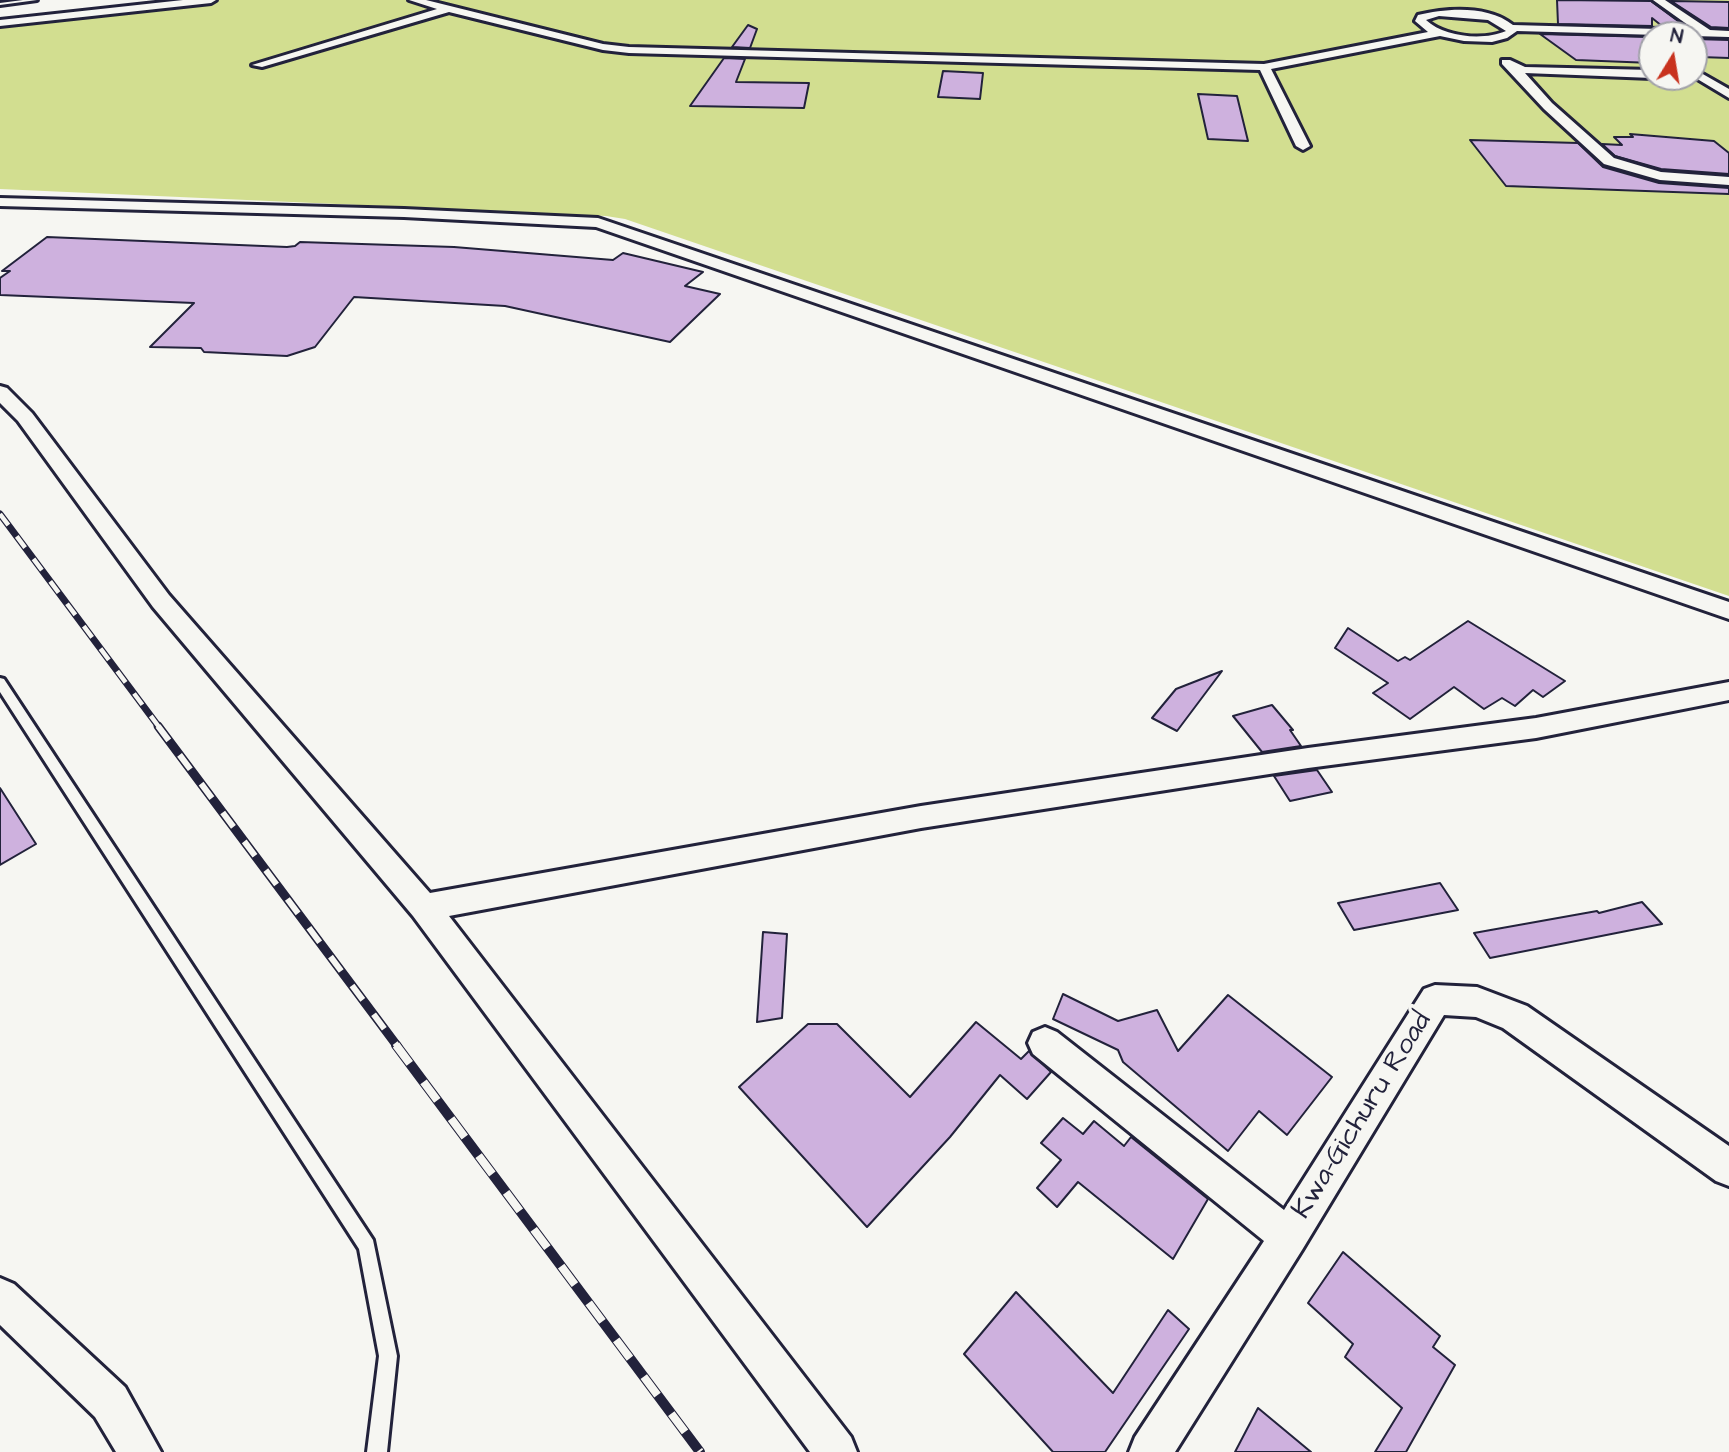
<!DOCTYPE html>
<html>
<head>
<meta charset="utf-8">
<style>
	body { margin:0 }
	#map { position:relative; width:1729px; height:1452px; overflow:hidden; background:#f6f6f2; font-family:"Architects Daughter",sans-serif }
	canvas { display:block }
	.north { position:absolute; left:1638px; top:21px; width:70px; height:70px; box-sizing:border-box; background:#f6f6f2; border:2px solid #a1a1a9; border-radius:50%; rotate:11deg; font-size:19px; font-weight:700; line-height:28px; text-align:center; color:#22223b }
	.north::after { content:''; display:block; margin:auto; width:24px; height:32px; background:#c8321e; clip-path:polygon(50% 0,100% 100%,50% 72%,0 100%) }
</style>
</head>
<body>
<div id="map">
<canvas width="1729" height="1452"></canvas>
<div class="north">N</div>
</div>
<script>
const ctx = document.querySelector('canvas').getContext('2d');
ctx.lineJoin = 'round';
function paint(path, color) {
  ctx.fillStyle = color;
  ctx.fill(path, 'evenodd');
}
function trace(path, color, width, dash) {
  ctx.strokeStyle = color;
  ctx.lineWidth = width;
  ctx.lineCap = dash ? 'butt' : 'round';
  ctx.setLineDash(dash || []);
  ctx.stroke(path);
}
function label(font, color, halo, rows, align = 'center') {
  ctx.font = font + ' "Architects Daughter",sans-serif';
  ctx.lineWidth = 7;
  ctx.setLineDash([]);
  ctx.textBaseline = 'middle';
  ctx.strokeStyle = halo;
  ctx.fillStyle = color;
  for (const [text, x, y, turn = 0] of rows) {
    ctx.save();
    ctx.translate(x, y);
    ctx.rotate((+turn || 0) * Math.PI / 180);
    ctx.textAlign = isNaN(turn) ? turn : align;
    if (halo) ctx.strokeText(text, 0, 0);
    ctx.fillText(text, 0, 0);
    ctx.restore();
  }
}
paint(new Path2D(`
	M206,0h1523v596l-1104,-377 -19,-3 -606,-27v-164zM1652,35h42v42h-42z`), '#d2de90');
const building = new Path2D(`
	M1557,0l94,1 35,26 -24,-1 -10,-8v8l-94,-2z
	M1671,1l58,1v26l-18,-1z
	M748,25l9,4 -7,19 -18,-1z
	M1540,34l112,3v26l-76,-3z
	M1694,39l35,1v18l-29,-1 -6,-5z
	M724,58l21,1 -9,23 73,1 -5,25 -114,-2z
	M943,71l40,2 -3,26 -42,-2z
	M1198,94l39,2 11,45 -40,-2z
	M1630,134l84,7 15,12v21l-68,-5 -46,-13 -13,-12 20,1 -8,-8h19z
	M1470,140l108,3 25,24 56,16 70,5v6l-223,-8z
	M47,237l240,10 8,-1 5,-4 154,5 159,13 10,-7 80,19 -18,14 35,8 -50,48 -165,-36 -151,-9 -39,50 -28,9 -83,-4 -3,-4 -51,-1 44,-44 -194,-8v-17l10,-7h-8z
	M1468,621l97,60 -22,16 -10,-7 -18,16 -13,-8 -18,11 -30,-22 -44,32 -37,-26 15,-10 -53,-35 13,-20 50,33 7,-4 5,3z
	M1222,671l-45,60 -25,-13 24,-29z
	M1272,705l21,25h-3l11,16 -39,6 -29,-36z
	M1317,770l15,22 -42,9 -16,-25z
	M0,788l36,56 -36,21z
	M1440,883l18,27 -104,20 -16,-27z
	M1642,902l20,22 -172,34 -16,-25 123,-22 2,2z
	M763,932l24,2 -5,84 -25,4z
	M1063,994l55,27 39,-11 21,41 50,-56 104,82 -45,58 -28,-24 -31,40 -105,-89 -5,-12 -65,-31z
	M976,1022l45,37 8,-8 22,21 -24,27 -27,-24 -50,62 -83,90 -128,-140 69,-63h29l73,73z
	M1063,1118l20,16 11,-13 30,25 7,-9 77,62 -35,60 -95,-77 -21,25 -20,-19 24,-28 -20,-17z
	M1343,1252l97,84 -7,11 22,18 -49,87h-31l27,-44 -57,-51 8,-13 -45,-41z
	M1016,1292l97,101 55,-83 21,19 -84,123h-52l-89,-98z
	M1258,1408l53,44h-76z`);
paint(building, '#ceb1de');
trace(building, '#22223b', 2);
const lane = new Path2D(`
	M23,0h14l-37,5v-2z
	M0,678l4,1 369,561 24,116 -10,96h-20l12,-96 -20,-107 -359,-557z`);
const street = new Path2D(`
	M183,0h33l-5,3 -211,23v-6z
	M409,0h17l177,44 26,3 635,17 164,-32 -13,-11 3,-6c29,-7 70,-10 95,10l182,5 -42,-30h12l45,30 19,1v6l-212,-6 -10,7 -15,4 -28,-1 -24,-5 -169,33 39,77 -7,4 -7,-4 -36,-76 -631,-17 -26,-3 -154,-38 -187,55 -10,-2 185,-56zM1439,16l49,4 18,11c-23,10 -62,6 -80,-11z
	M1502,60h8l15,7 127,3v8l-127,-5 27,30 62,55 47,14 68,5v8l-69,-5 -56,-16 -60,-55 -42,-45z
	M1694,69l35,20v9l-35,-21z
	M0,198l404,11 194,9 1131,384v17l-1133,-392 -192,-10 -404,-11z
	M0,386l7,2 25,25 137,182 261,298 491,-87 387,-58 228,-30 193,-36v18l-193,38 -228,30 -387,60 -472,88 402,521 6,15h-47l-397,-536 -260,-309 -135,-186 -18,-18z
	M1435,985l42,2 50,19 202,140v40l-13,-5 -213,-153 -27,-11 -32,-2 -142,235 -127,202h-46l6,-15 129,-196 -231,-187 -5,-11 5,-11 12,-5 12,5 227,178 140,-221z
	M0,1278l14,6 111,103 36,65h-45l-21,-35 -95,-92z`);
trace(lane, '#22223b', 6);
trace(street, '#22223b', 6);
paint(lane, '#f6f6f2');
paint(street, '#f6f6f2');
const railFar2 = new Path2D(`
	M0,514l159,213`);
const railFar1 = new Path2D(`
	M158,726l240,321`);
const rail = new Path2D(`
	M396,1045l304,407`);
trace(railFar2, '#22223b', 7);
trace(railFar1, '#22223b', 9);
trace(rail, '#22223b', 10);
trace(railFar2, '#f6f6f2', 4.5, [14]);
trace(railFar1, '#f6f6f2', 6, [18]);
trace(rail, '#f6f6f2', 8, [23]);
label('28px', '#22223b', '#f6f6f2', [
	["Kwa-Gichuru Road",1363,1116,-58]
]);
</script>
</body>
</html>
